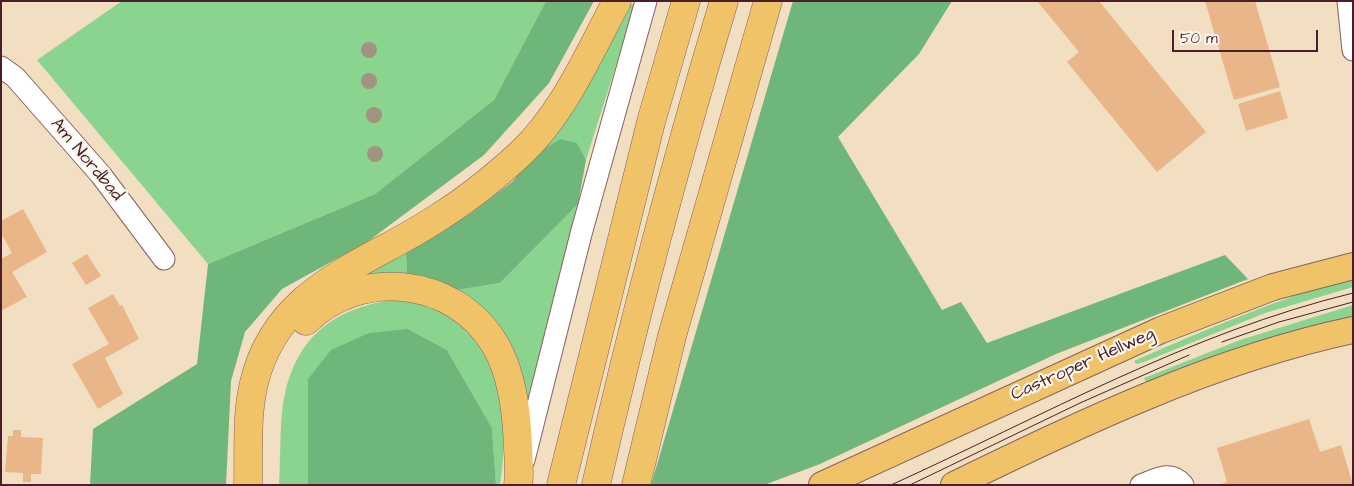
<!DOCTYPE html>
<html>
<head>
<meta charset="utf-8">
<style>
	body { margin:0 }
	#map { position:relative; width:1354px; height:486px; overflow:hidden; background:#f2dec0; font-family:"Architects Daughter",sans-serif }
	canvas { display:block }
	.frame { position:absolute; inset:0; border:2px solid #4a1f2b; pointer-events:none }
	.scale { position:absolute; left:1172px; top:30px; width:146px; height:22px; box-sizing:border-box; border:2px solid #4a1f2b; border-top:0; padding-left:6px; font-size:15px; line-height:18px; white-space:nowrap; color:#4a1f2b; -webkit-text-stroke:4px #fbf7ec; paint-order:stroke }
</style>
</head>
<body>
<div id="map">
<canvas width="1354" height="486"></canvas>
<div class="frame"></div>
<div class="scale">50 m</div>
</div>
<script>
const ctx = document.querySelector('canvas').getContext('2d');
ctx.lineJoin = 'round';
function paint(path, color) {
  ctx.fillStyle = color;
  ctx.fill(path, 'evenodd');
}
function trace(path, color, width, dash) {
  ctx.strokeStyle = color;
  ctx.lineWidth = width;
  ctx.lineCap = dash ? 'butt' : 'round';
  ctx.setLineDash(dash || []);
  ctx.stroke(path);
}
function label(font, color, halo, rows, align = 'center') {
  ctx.font = font + ' "Architects Daughter",sans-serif';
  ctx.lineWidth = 4.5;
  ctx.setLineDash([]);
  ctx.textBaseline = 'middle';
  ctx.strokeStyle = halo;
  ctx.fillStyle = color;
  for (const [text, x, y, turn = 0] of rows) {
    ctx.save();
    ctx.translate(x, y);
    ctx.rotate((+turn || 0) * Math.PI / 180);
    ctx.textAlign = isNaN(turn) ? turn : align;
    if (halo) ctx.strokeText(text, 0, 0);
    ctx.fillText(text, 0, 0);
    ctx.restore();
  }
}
paint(new Path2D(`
	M122,1h424l-52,99 -119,94 -167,70 -171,-204z
	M630,4l5,1 -49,155 -9,-17 -42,12 61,-83z
	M578,204l-51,198 -51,-96 -19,-16 43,-7z
	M406,251l1,26 -61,4z
	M1353,278v9l-88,26 -121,49 -8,2 -2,-3c73,-32 142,-62 219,-83z
	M402,299c20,5 39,11 56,23 5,4 9,10 13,14 35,41 37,98 29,149h-4l-4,-57 -45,-78 -39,-21 -100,50v106h-29c2,-26 0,-67 6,-91 14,-63 56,-89 117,-95z
	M1353,305v11l-54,15 -153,51 -2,-4 96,-38z`), '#8ad490');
paint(new Path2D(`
	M546,1h48l-45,82 -65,72 -117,87 -85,47 -37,43 -14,49 -5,104h-136l3,-56 104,-65 11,-100 167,-70 119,-94z
	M793,1h159l-33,53 -81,83 104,173 19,-8 26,41 238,-88 23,24 -192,75 -236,110 -56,21h-113z
	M560,139l17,4 9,17 -8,44 -78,79 -43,7 -50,-13 -1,-26 64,-37 42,-32 23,-27z
	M408,329l39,21 45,78 4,57h-188v-106l23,-29 38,-17z`), '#6fb67a');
paint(new Path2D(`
	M1037,1h62l107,131 -49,40 -90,-110 12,-10z
	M1205,1h50l25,86 -46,13z
	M1280,91l8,27 -42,13 -8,-27z
	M23,209l24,43 -35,20 15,25 -26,14v-52l11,-6 -11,-20v-12z
	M87,254l14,22 -15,9 -14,-22z
	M113,294l7,12 2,-1 17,34 -34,19 18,36 -25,15 -26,-45 37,-20 -21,-36z
	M1309,419l11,33 21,-7 12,40h-134l8,-3 -10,-34z
	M13,430h8v7l22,1 -2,36h-10v8h-8v-9l-18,-1 3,-36h5z`), '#e8b688');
const minor = new Path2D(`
	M1348,1l5,49
	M1,67l14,10 86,98 63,84
	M524,460l57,-226 65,-233
	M1141,485c16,-6 30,-15 42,0`);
const major = new Path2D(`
	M822,485l339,-155 112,-43 80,-21
	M954,485c128,-62 258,-125 399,-155`);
const highway = new Path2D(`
	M306,321c54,-53 148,-44 188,22 23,37 24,91 25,133l-1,9
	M248,485c1,-33 -2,-70 6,-102 23,-97 113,-118 185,-166 29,-18 56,-40 81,-63 44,-41 69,-101 97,-153
	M561,485l90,-363 35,-121
	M596,485c37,-163 80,-324 128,-484
	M636,485l36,-149 96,-335`);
trace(minor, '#85625f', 23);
trace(major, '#85625f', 28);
trace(highway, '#85625f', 29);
trace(minor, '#fff', 21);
trace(major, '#f1c369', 26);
trace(highway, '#f1c369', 28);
trace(new Path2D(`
	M1222,342l57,-20 74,-20
	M891,485c152,-69 298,-152 462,-192
	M910,485l170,-82 109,-48`), '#4a1f2b', 1);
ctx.fillStyle = '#a0937f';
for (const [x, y] of [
	[369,50],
	[369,81],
	[374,115],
	[375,154]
]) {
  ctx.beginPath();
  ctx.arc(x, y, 8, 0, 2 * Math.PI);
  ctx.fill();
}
label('18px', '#4a1f2b', '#fbf7ec', [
	["Am Nordbad",86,160,50],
	["Castroper Hellweg",1083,365,-24]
]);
</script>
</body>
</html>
